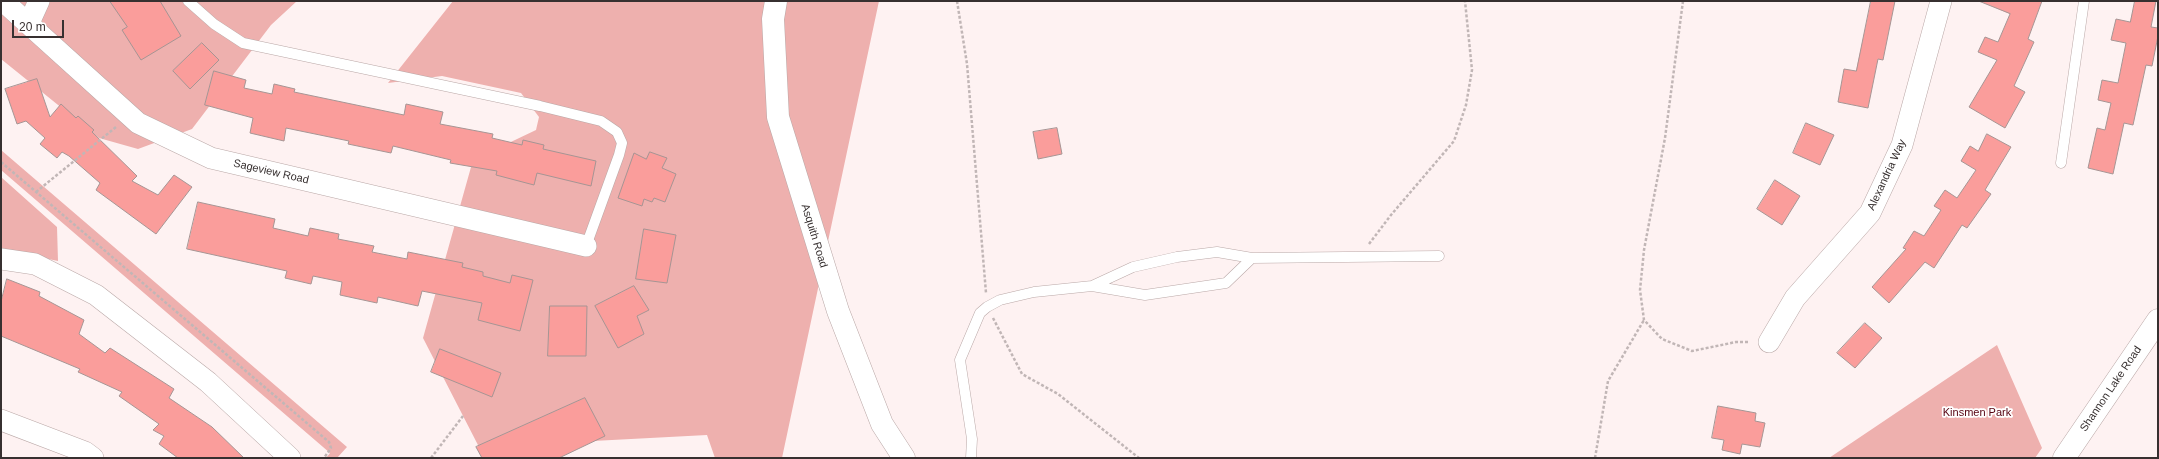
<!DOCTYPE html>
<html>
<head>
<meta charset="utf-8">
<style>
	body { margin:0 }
	#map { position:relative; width:2159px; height:459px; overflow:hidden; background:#fef2f2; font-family:Helvetica,sans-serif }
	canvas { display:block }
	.frame { position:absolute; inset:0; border:2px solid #373030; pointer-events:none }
	.scale { position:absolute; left:12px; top:20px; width:52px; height:18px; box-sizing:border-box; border:2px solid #373030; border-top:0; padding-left:5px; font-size:12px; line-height:14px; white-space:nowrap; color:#373030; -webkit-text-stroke:3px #fff; paint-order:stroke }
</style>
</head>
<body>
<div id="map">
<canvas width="2159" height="459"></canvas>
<div class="frame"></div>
<div class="scale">20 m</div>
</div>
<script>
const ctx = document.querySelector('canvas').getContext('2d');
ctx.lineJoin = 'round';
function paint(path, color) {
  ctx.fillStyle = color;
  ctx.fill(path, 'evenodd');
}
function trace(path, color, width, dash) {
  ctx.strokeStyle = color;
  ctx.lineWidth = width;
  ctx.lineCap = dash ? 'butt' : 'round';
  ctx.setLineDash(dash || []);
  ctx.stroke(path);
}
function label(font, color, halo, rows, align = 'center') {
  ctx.font = font + ' Helvetica,sans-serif';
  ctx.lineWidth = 3.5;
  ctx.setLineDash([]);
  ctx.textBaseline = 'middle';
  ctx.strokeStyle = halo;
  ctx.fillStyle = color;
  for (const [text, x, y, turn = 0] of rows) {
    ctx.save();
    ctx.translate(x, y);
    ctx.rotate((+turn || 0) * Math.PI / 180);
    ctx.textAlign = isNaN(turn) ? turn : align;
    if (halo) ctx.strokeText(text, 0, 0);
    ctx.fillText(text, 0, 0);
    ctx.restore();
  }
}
paint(new Path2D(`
	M1,1h296l-26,24 -79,104 -54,20 -39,-11 -98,-79z
	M453,1h426l-97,457h-67l-8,-23 -228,12 -56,-109 50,-178 63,-30 3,-13 -18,-24 -79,-17 -54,7z
	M1,150l346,297 -10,11h-11l4,-5 -329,-283z
	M1,177l56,50 1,34 -57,-12z
	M1997,345l45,103 -7,10h-206z`), '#eeb0ae');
const building = new Path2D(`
	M110,1h50l21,35 -40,24 -19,-30 5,-3z
	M1871,1h24l-12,59 -5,-1 -10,49 -30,-6 6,-33 12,2z
	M1979,1h63l-14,38 6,3 -20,44 11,6 -20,36 -36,-21 28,-47 -19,-8 7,-15 13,5 12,-28z
	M2135,1h21l-5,26 7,1v8l-6,30 -6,-1 -13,60 -9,-2 -11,51 -25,-6 9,-40 8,2 6,-27 -13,-3 4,-20 16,3 8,-40 -15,-3 5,-21 14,3z
	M202,43l17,17 -29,29 -17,-18z
	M214,71l32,9 -2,8 28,6 2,-10 21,5 -1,3 110,23 2,-11 37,8 -3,12 53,10 -1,4 30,7 1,-5 21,5 -1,4 53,12 -5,25 -54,-13 -3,12 -38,-10 1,-4 -47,-8 1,-3 -58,-14 -2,7 -43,-9 1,-3 -63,-13 -2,13 -34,-8 3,-15 -48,-13z
	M37,79l13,38 11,-13 15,14 2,-2 16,14 -2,2 45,44 -5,5 26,14 16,-20 18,12 -36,47 -60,-44 4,-7 -31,-27 -7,-4 -5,6 -17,-14 5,-6 -19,-17 -9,3 -12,-35z
	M1806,123l28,12 -14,30 -27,-12z
	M1057,128l5,26 -24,5 -5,-27z
	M1987,134l24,13 -26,43 6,4 -24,34 -5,-3 -28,43 -9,-6 -36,41 -17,-16 34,-38 -3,-1 11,-17 10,5 17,-26 -7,-4 11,-16 12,8 19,-28 -15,-9 9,-15 8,5z
	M650,152l17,6 -5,10 14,6 -11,28 -11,-4 -2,4 -8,-3 -2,7 -24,-8 16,-45 12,6z
	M1775,180l25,16 -18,29 -25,-16z
	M198,202l77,17 -2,9 35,8 2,-8 29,6 -1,5 36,7 -2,6 35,7 1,-7 55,11 -1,4 21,5v4l27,7 2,-8 21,5 -13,51 -42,-11 4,-17 -60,-12 -4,15 -40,-9 -1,6 -37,-8 2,-13 -29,-6 -2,8 -26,-6 2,-7 -100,-22z
	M644,229l32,6 -9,48 -31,-4z
	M7,279l33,13 -1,4 45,24 -5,14 26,19 5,-5 64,41 -5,9 43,29 32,31h-66l-19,-14 5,-8 -11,-6 6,-6 -40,-28 3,-4 -44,-20 2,-3 -79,-33v-34z
	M634,286l15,24 -12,6 7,18 -26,14 -23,-42z
	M550,306h37l-1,50h-38z
	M1865,323l17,15 -27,30 -18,-15z
	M440,349l61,24 -9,24 -61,-25z
	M585,398l20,38 -46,22h-77l-6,-11z
	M1718,406l38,7 -1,8 10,2 -5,24 -18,-3 -2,10 -18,-4 2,-10 -12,-2z`);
paint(building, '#fa9d9b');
trace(building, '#a69594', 1);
const lane = new Path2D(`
	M188,1l26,23 29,19 297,63 61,15 16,11 5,11 -3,12 -33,91
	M2061,163l23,-162
	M1252,258l187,-2
	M971,458l1,-19 -12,-79 20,-47 7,-6 13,-7 34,-8 58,-6 53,9 81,-12 26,-25 -35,-6 -40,5 -44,10 -41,19`);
const street = new Path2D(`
	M3,1l135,122 73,35 375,88
	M29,23l10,-22
	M1,259l34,5 61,31 112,87 82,76
	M1769,342l26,-44 75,-85 32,-68 39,-144
	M1,420l84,32 8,6`);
const secondary = new Path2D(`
	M776,1l-3,18 5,98 60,194 44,113 22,34
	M2064,458l94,-138`);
trace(lane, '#baa8a7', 11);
trace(street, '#baa8a7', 22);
trace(secondary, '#baa8a7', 23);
trace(new Path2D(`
	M957,1l10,63 19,229
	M1683,1l-18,137 -21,112 -4,40 4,30 18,19 30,12 44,-9h14
	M1,162l328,280 2,6 -7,10
	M36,192l80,-65
	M1369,244l22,-29 63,-74 12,-36 6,-35 -7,-69
	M993,318l29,56 36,20 81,64
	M431,458l32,-42
	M1595,458l13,-77 36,-61`), '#c1b6b6', 2.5, [3, 2]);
trace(lane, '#fff', 10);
trace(street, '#fff', 21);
trace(secondary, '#fff', 22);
label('11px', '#373030', '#fff', [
	["Sageview Road",271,172,13],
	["Alexandria Way",1887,175,-65],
	["Asquith Road",814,236,73],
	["Shannon Lake Road",2111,389,-56]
]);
label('11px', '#560210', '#fff', [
	["Kinsmen Park",1977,413]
]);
</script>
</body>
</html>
